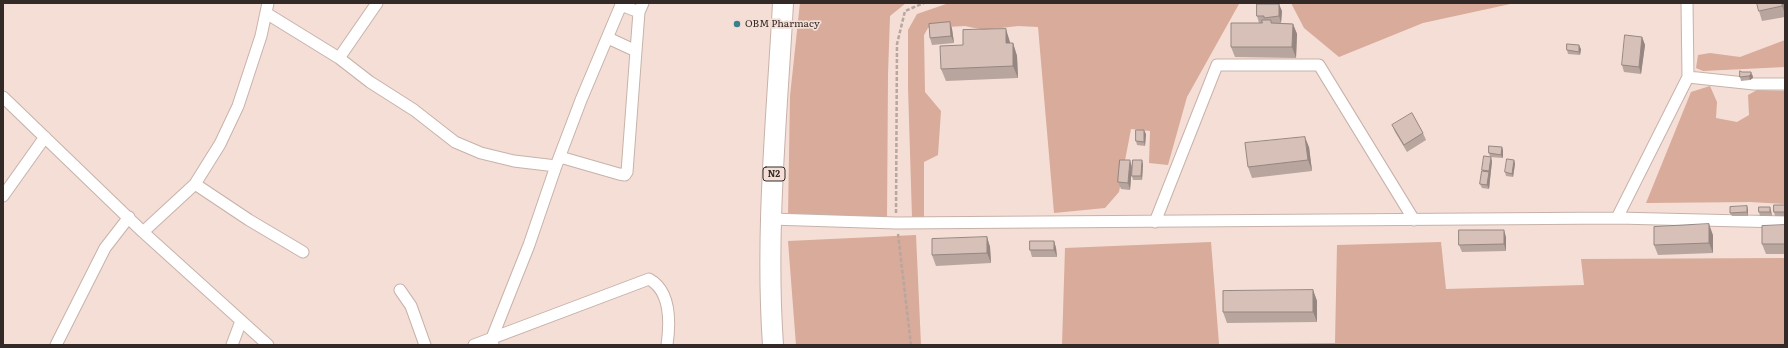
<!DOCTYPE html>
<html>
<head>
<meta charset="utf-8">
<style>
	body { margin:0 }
	#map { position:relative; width:1788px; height:348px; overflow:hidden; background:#f4ded5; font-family:Literata,serif }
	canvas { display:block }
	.frame { position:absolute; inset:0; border:4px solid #332a27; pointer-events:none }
</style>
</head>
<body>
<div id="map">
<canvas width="1788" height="348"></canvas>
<div class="frame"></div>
</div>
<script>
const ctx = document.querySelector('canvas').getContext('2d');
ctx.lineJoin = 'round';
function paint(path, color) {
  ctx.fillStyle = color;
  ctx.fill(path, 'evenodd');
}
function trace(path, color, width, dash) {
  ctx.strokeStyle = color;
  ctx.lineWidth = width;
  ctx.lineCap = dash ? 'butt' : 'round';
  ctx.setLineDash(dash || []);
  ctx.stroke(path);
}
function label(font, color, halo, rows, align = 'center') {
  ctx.font = font + ' Literata,serif';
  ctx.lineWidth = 3.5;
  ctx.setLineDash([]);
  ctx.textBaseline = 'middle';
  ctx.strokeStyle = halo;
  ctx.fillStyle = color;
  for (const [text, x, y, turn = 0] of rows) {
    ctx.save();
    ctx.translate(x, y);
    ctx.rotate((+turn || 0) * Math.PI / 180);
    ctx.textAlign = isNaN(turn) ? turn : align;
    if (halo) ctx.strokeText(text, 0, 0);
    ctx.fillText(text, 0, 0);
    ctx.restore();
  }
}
paint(new Path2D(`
	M800,3h106l-16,13 -2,58 -1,145 -99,-3 2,-120z
	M949,3h304l-14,1 -52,93 -19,68 -19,-2 1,-32 -19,-2 -12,63 -14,16 -51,5 -16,-186 -20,-1 -34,4 -19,-4 -37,2 -4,7 1,57 16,19 -3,44 -14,7v56l-12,-1 -4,-130v-57l9,-16z
	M1291,3h224l-92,20 -84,34 -35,-29z
	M1785,40v27l-82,4 -7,-3 2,-13 12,-2 30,4z
	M1710,86l7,16 -1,16 21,4 12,-7 -1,-20 9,-5 28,1v113l-35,-2 -104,1 45,-111z
	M916,235l5,110h-125l-8,-104z
	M1211,242l8,102 116,-1 2,-98 104,-3 5,47 138,-4 -3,-26 204,-1v87h-723l3,-97z`), '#d8ab9a');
const street = new Path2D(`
	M266,13l73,45 31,24 44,28 41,32 26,11 33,8 42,5
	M636,51l3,-39
	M339,58l38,-55
	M1688,77l66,7h31
	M3,97l140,135 52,-48 25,-40 18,-38 23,-70 7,-33
	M560,157l59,17 6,1 2,-3 9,-121 -28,-13
	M195,184l54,36 54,32
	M3,196l42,-59
	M1617,218l71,-141 -1,-74
	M771,219l125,4 721,-5 168,4
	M1155,222l62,-157h102l95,155
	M143,232l125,113
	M400,290l11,16 14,39
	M56,345l49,-97 24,-31
	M232,345l9,-24
	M474,345l175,-66c22,12 21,45 18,66
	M493,345l-1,-7 37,-93 27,-79 25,-66 40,-95 18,7 4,-9`);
const highway = new Path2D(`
	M773,345c-8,-114 4,-229 10,-342`);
trace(street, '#c7b2aa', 13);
trace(highway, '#c7b2aa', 22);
trace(new Path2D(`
	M896,213l1,-169 8,-33 19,-8
	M898,234l13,111`), '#b8a69f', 2.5, [4, 2]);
trace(street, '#fff', 11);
trace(highway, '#fff', 20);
paint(new Path2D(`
	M1784,3l1,8v6l-23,4 -3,-10z
	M1282,11l-1,12h-2l14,1 4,10 -1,24 -61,-1 -4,-10 31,-24h-3l-2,-7z
	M950,22l2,7 2,14 -22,2 -2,-7z
	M1642,37l3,8 -4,29 -17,-2 -2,-7z
	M1010,42v1h3l4,13 1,22 -72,3 -5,-12z
	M1581,49l-1,6 -12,-1 -1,-4z
	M1742,72l11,3v3l-3,2 -9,1 -1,-4z
	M1392,125l31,8 3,7 -19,12 -12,-20z
	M1146,134l-1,12 -8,-1 -1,-4z
	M1309,147l3,24 -60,7 -4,-11z
	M1502,147l1,4v7l-13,-1 -1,-4z
	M1514,160l1,4 -2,13 -7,-1 -1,-4z
	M1492,161l-3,28 -7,-1 -2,-4 2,-13v-1z
	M1143,164l-1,16h-9l-1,-4z
	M1132,167l-2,23 -9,-1 -3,-7z
	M1785,205v11h-10l-1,-4z
	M1747,206l1,4v6h-16l-2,-3z
	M1771,211l1,5h-12l-1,-4z
	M1785,225v29h-19l-4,-10z
	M1713,235v18l-55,2 -4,-10z
	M987,237l3,10 1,16 -55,3 -4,-11z
	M1506,237v14l-44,1 -3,-7z
	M1054,241l2,7 1,9h-25l-2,-7z
	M1313,290l4,11v21l-90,1 -4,-11z`), '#b8a59e');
paint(new Path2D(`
	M1782,3h2l1,11 -3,-8z
	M1279,4l3,7 -1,12 -2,-7z
	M950,22l2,7 2,14 -3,-7z
	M1293,24l4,10 -1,24 -4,-11z
	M1006,29l4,13 1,14 -5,-13z
	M1642,37l3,8 -4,29 -2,-7z
	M1013,43l4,13 1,22 -5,-12z
	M1579,45l2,4 -1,6 -1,-3z
	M1751,72l2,6 -3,2 -1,-4z
	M1144,130l2,4 -1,12 -1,-4z
	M1305,137l4,10 3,24 -4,-11z
	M1502,147l1,4v7l-2,-3z
	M1491,157l1,4 -3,28 -2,-4z
	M1130,160l2,7 -2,23 -2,-7z
	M1142,160l1,4 -1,16 -1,-4z
	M1514,160l1,4 -2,13 -1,-3z
	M1747,206l1,4v6l-1,-4z
	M1770,207l1,4 1,5 -2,-4z
	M1709,224l4,11v18l-4,-10z
	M1504,230l2,7v14l-2,-7z
	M987,237l3,10 1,16 -4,-10z
	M1054,241l2,7 1,9 -3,-7z
	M1313,290l4,11v21l-4,-10z`), '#968681');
const building = new Path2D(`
	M1757,3h25v3l-23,5z
	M1257,4h22v12l-15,2v-2h-7z
	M1262,20h9v3l22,1 -1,23h-61v-24h31z
	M950,22l1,14 -21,2 -1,-14z
	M1006,29v14h7v23l-72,3 -1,-23 23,-1v-15z
	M1625,35l17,2 -3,30 -17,-2z
	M1567,44l12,1v7l-12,-2z
	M1740,71l2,1h9v2l-2,2 -9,1z
	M1412,113l11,20 -19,12 -12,-20z
	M1136,130h8v12l-8,-1z
	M1305,137l3,23 -60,7 -3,-24z
	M1489,146l13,1 -1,8 -12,-2z
	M1484,156l7,1 -2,14 -7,-1z
	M1507,159l7,1 -2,14 -7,-2z
	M1120,160h10l-2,23 -10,-1z
	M1133,160h9l-1,16h-9z
	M1482,171l7,1 -2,13 -7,-1z
	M1774,205h11v7h-11z
	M1747,206v6l-17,1v-6z
	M1759,207h11v5h-11z
	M1709,224v19l-55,2v-18z
	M1785,225v19h-23v-18z
	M1459,230h45v14l-45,1z
	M987,237v16l-55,2v-16z
	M1030,241h24v9h-24z
	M1313,290v22h-90v-21z`);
paint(building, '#d6c0b8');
trace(building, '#968681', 1);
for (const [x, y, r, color] of [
	[737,24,4,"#3a808d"]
]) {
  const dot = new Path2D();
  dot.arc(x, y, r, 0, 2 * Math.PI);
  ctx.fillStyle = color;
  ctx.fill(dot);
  trace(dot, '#f4ded5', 1.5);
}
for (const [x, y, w] of [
	[774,174,22]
]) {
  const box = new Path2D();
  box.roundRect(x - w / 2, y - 7, w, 14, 3);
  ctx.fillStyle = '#f4ded5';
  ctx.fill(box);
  trace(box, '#332a27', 1);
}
label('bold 9px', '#332a27', null, [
	["N2",774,174]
]);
label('10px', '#332a27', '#f4ded5', [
	["OBM Pharmacy",745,24]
], 'left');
</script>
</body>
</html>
